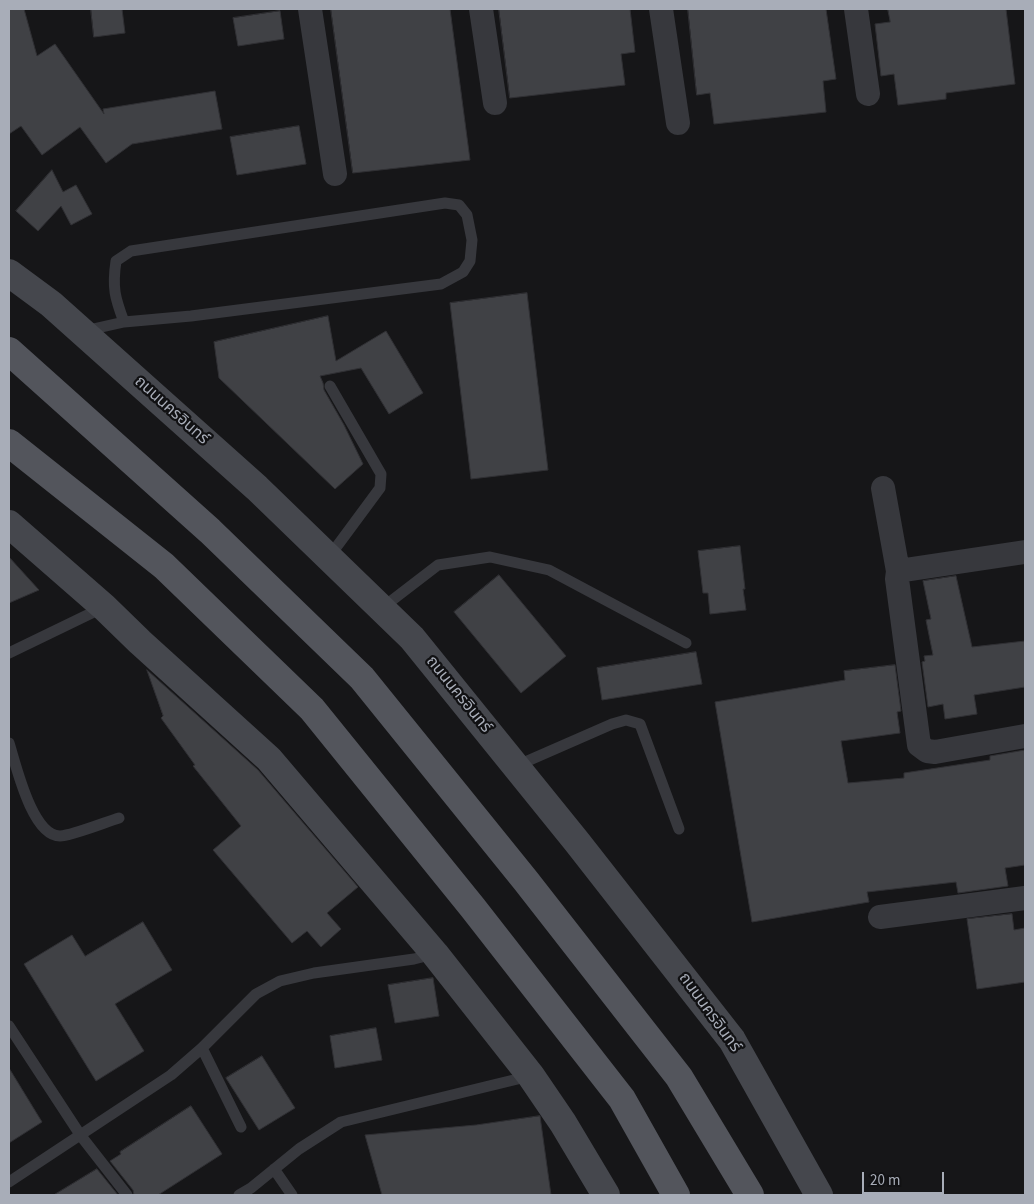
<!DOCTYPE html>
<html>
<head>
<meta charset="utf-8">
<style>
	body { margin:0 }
	#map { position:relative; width:1034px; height:1204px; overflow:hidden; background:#161618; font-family:"Source Sans 3",sans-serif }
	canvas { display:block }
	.frame { position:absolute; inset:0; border:10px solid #a8adb8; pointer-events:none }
	.scale { position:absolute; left:862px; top:1172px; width:82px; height:22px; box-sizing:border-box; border:2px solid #a8adb8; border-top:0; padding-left:6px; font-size:15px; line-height:18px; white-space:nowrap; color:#a8adb8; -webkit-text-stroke:4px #111113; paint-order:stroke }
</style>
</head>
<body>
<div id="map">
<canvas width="1034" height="1204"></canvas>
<div class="frame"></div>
<div class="scale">20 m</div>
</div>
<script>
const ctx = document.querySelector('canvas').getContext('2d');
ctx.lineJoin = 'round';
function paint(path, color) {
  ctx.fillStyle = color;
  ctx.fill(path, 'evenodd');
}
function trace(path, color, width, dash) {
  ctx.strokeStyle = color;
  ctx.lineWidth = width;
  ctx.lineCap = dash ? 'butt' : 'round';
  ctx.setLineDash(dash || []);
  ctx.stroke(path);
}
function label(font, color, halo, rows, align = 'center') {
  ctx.font = font + ' "Source Sans 3","Noto Sans Thai",sans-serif';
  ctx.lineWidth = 4.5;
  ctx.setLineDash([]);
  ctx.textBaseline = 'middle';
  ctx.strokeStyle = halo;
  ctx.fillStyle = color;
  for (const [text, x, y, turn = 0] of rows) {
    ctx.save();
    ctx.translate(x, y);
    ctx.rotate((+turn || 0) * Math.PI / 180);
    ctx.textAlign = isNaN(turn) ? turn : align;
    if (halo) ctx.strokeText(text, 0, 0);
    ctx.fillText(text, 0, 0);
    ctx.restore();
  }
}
const building = new Path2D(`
	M9,9h15l13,47 18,-12 49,70 -1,-5 112,-18 7,38 -90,15 -26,19 -26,-36 -38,28 -21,-29 -12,8z
	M91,9h31l3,24 -31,4z
	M331,9h119l20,151 -117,13z
	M499,9h131l5,43 -14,2 4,31 -115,13z
	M688,9h138l10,70 -13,2 3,31 -112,12 -4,-31 -13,2z
	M888,9h118l9,75 -69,9v6l-48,6 -4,-31 -13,2 -6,-52 15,-2z
	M280,11l4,28 -46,7 -5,-28z
	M299,126l7,38 -69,11 -7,-38z
	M52,170l11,22 13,-7 16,29 -21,11 -10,-19 -23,25 -22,-20z
	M527,293l21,177 -77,9 -21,-176z
	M328,316l8,45 50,-30 37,62 -34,21 -28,-46 -41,8 3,7 1,7 20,35 19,39 -28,25 -116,-111 -5,-36z
	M740,546l5,43h-2l3,21 -36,4 -2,-21h-5l-5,-42z
	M9,557l30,33 -30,13z
	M499,575l67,81 -45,37 -67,-81z
	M956,576l16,71 53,-6v46l-51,8 3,19 -32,5 -2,-15 -15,3 -6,-45 3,-1 -1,-5 9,-1 -7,-35 5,-1 -8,-38z
	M696,652l6,32 -100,16 -5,-32z
	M895,665l6,46 -4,1 3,21 -59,8 7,42 56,-5v-5l86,-13v-4l35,-6v115l-20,3 3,18 -50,7 -2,-11 -89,10 2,10 -117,20 -37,-220 130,-22 -1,-9z
	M147,670l111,100 100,117 -31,26 14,16 -20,18 -14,-16 -15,12 -79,-93 28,-24 -48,-60 2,-1 -34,-47 2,-2z
	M1012,914l2,16 11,-2v54l-48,7 -10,-70z
	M143,922l29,48 -57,34 29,47 -48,30 -72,-117 48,-29 13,21z
	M433,978l6,38 -44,7 -7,-38z
	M376,1028l6,32 -47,8 -5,-32z
	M262,1056l33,52 -36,22 -33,-52z
	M9,1068l33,54 -33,21z
	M191,1106l31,48 -64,41h-24l-1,-5 -23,-29 11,-7 -1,-2z
	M540,1116l11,79h-169l-17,-60 111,-10z
	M97,1169l21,26h-64z`);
paint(building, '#404145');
trace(building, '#303034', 1);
trace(new Path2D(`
	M84,331l40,-9 67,-6 250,-32 22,-12 7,-11 2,-21 -5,-25 -8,-10 -14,-2 -314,48 -15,10c-4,27 -1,37 8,61
	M329,557l51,-69 1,-14 -51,-88
	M382,608l56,-43 52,-8 59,13 137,73
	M9,653l95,-46
	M9,743c7,22 23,93 51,93 11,0 46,-14 59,-18
	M516,766l96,-42 14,-4 14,4 39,105
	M9,1026l72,110 46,59
	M202,1048l39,79
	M274,1169l18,26
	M9,1182l162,-107 31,-27 54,-54 24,-13 34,-8 100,-14 20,-5
	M239,1195l12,-7 48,-39 42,-27 189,-46`), '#37383d', 11);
trace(new Path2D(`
	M310,9l25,165
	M481,9l14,94
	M661,9l17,114
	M856,9l12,85
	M883,488l15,83
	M1025,552l-127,19 -1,8 22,166 8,6 8,1 90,-16
	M880,917l145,-19`), '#37383d', 24);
trace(new Path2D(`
	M9,273l42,31 206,184 155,150 165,204 155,198 87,155
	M9,524l95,83 36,35 129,117 166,195 96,122 32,47 43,72`), '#45474d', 28);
trace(new Path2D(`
	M9,351l201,180 152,147 164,203 153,196 71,118
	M9,443l155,123 148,143 161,199 149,191 54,96`), '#53555c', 28);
label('16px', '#a8adb8', '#111113', [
	["ถนนนครอินทร์",171,411,42],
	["ถนนนครอินทร์",458,695,51],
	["ถนนนครอินทร์",709,1013,54]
]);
</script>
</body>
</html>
